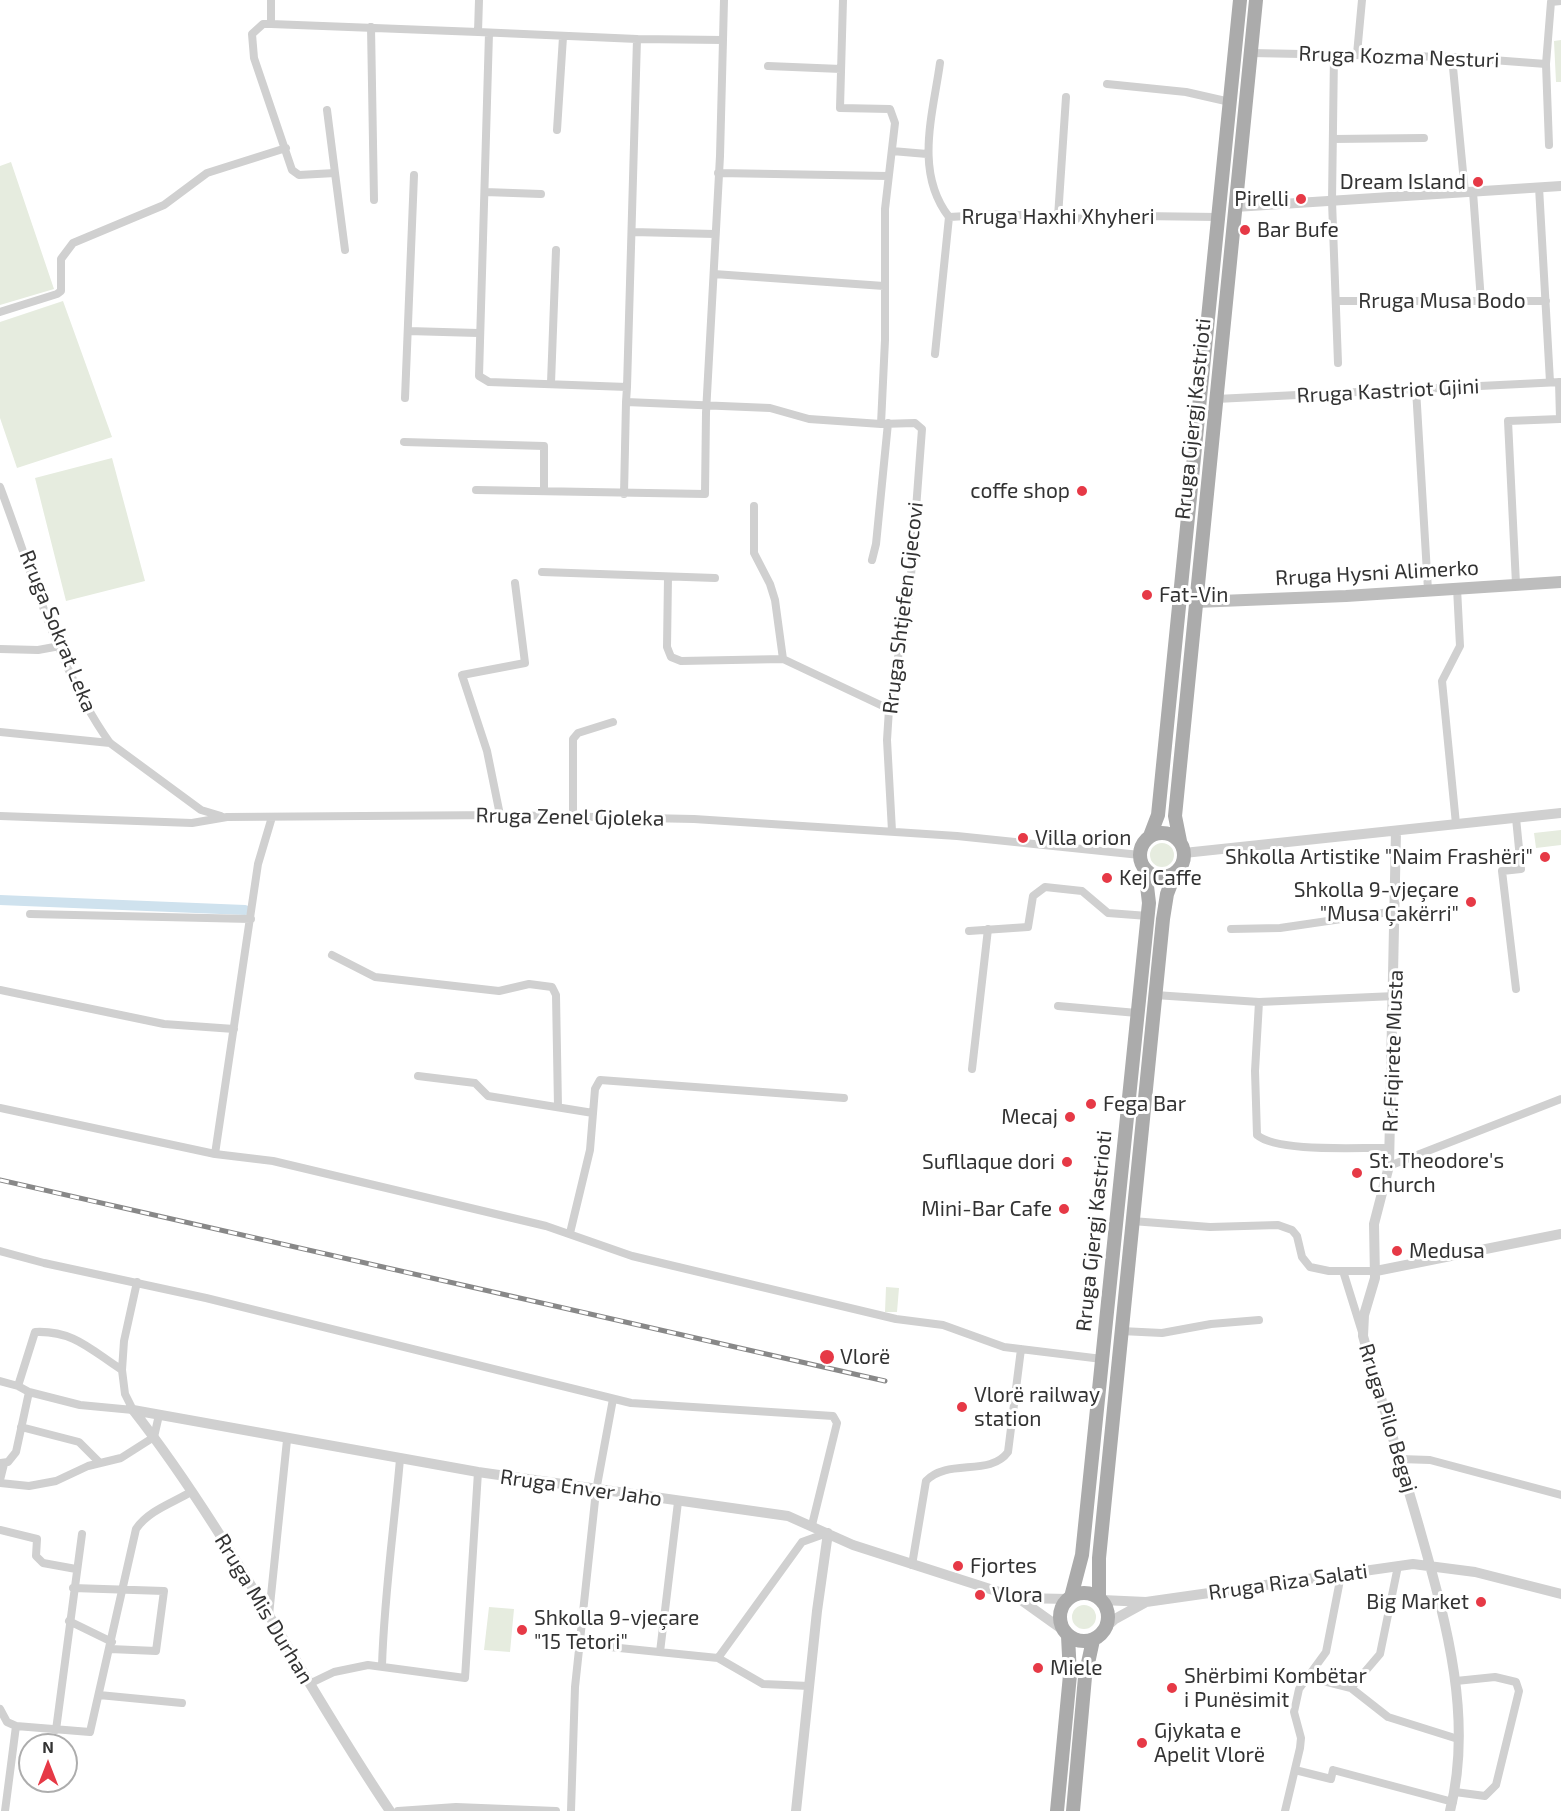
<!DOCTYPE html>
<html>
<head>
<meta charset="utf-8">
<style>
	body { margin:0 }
	#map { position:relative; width:1561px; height:1811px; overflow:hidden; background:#fff; font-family:"Exo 2",sans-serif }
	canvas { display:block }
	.north { position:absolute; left:18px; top:1733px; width:60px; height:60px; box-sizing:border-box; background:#fff; border:2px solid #adadad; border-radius:50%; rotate:0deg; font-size:16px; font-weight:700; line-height:24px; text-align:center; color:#333 }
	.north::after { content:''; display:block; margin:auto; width:21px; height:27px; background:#e63946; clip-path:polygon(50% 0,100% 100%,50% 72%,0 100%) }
</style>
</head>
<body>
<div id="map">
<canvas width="1561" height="1811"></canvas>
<div class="north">N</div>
</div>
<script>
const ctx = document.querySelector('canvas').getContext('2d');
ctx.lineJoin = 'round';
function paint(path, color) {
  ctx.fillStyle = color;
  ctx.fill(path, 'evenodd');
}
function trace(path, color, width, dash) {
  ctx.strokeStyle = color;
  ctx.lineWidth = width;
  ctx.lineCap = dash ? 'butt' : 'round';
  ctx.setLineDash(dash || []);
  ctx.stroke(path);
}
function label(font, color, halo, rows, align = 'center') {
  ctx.font = font + ' "Exo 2",sans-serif';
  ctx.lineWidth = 6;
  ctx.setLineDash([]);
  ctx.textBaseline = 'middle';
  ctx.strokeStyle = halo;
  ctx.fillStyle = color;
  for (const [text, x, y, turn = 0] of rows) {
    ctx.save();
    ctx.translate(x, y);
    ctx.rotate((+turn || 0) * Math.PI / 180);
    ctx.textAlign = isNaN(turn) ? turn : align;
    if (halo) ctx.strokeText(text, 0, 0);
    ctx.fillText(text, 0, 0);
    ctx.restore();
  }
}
paint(new Path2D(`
	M1561,40v42h-5l-2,-41z
	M11,162l43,127 -54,16v-139z
	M63,301l49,136 -95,31 -17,-50v-96z
	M112,458l33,123 -79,20 -31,-123z
	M1561,830v15l-25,3 -2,-15z
	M1150 855a12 12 0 1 1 24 0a12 12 0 1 1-24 0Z
	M886,1287l13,1 -2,24h-12z
	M1072 1617a12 12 0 1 1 24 0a12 12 0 1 1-24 0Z
	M489,1607l25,2 -4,43 -26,-2z`), '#e6ecdf');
trace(new Path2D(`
	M0,900l245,10`), '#cfe2ee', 10);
trace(new Path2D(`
	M271,0v24l207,8
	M479,0l-1,32 159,7 -10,348 -138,-5 -10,-6 10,-343
	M271,24h-8l-11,10 2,24 38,112 7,5 36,-2 10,77
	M371,27l3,173
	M637,39l86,1 1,-40
	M1251,53l201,4 94,7
	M1334,54l-2,147 6,162
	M1357,54l5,-54
	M1452,57l13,136
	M940,63c-7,51 -26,109 9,154l54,-3 86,5 50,-3 79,1
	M768,66l73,3
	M1107,84l79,8 44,10
	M327,110l8,63
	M557,130l6,-93
	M1333,139l91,-1
	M1549,145l-3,-81 5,-62 10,-1
	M892,151l35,3
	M718,173l170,3
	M1539,187l11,195
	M485,192l56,2
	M1473,192l8,109
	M1058,217l8,-120
	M632,232l83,2
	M714,274l170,12
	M1337,301h209
	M0,312l57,-18 4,-3v-32l12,-16 91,-38 43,-32 79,-25
	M408,331l70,2
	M935,354l14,-137
	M551,383l5,-133
	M627,387l-1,15 144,6 39,11 72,5 4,-84v-131l10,-86 -5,-14 -50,-1 3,-108
	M1416,389l12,201
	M405,398l9,-223
	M1216,399l345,-17
	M881,424l34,-1 7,6 -12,160 -21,120 -2,31 5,91
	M404,442l140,4v45
	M0,487c31,81 59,186 110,256l91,67 20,6
	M476,490l229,4 1,-81 14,-257 3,-116
	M624,494l2,-92
	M754,506v47l16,31 5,16 8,59
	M872,560l4,-16 12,-121
	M542,572l173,6
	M668,577l-1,70 4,10 10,4 102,-2 106,50
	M1516,584l-8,-163 52,-2 -1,-37
	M0,649l38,1 22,-4
	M0,732l110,11
	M500,815l-13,-64 -25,-76 63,-12 -10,-80
	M0,816l192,7 35,-6 273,-2 194,4 263,17 183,19
	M573,816v-77l5,-6 35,-11
	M272,817l-14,47 -43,290 58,7 273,65 86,30 264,63 47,6 61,22 98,12
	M1516,818l5,51 -19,2 14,118
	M1456,824l-14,-143 18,-35 -3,-58
	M30,914l221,5
	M1231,929l49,-1 116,-17
	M969,931l59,-4 5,-31 12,-9 37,4 26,22 40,3
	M332,955l43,22 124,14 30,-7 23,3 4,8 2,112
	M0,990l164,34 70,5
	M1155,995l104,7 136,-6
	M1259,1002l-4,69 2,64c21,18 104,12 133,13
	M1058,1006l79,7
	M972,1069l16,-140
	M418,1076l57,7 13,13 105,17
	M0,1108l215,46
	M1389,1166l172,-67
	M1132,1221l78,6 68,-2 14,5 5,6 5,21 8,10 19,4h47
	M570,1233l20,-83 5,-61 5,-9 244,18
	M0,1251l44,12 162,35 425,105 202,13 4,7 -25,102
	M1343,1271l19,61
	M1121,1331l41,2 49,-9 48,-4
	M122,1370l2,-29 13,-59
	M0,1381l18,5 17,-54c39,-2 57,19 87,38l3,24 8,16
	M29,1392l51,13 53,5
	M21,1427l58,15 21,21
	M1400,1459l30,1 131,35
	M0,1463l8,-1 8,-10 13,-60 -11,-6
	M0,1480l4,-16
	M0,1483l29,3 27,-5 32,-15 33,-8 33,-21 5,-22
	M0,1530l37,9 -1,17 7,7 33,6
	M912,1565l14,-84c22,-23 64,-4 82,-29l13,-103
	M73,1588l91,3 -8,60 -46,-2
	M269,1615l18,-175
	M69,1621l43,21
	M580,1644l138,14 45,26 46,2
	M660,1652l18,-150
	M718,1658l84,-116 25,-9
	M382,1666c2,-69 12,-138 18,-207
	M1307,1677l44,11 37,29 70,22
	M309,1684l25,-12 34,-7 97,13 13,-206
	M1351,1688l29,-34 18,-88
	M99,1695l83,8
	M0,1709l7,13 9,4 -11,85
	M16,1726l74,6 46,-203c12,-18 36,-26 55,-37
	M56,1730l26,-196
	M1295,1770l36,9 2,-9 120,32
	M1455,1792l30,4 11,-11 23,-94 -3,-9 -21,-5 -39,4
	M398,1811l58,-4 100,4
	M571,1811l4,-124 21,-196 17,-92
	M1285,1811l15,-63 1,-10 -7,-26 5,-23 27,-37 15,-77`), '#d0d0d0', 8);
trace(new Path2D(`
	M1235,207l326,-21
	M1396,831l-7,335 -15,58 1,54 -11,37 -1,21c19,67 40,134 59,201 25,88 51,183 28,274
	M1184,853l377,-40
	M1376,1271l185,-37
	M133,1410l345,62 310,44 65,29 165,53 50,1
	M133,1410c98,125 168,270 257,401
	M1021,1600l42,30
	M1102,1600l44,2 267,-38 62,8 86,22
	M1106,1627l9,-8 31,-17
	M796,1811l21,-200 11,-78`), '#d0d0d0', 10);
trace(new Path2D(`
	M1195,602l151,-6 215,-14`), '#bdbdbd', 12);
trace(new Path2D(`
	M1140 855a22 22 0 1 1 44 0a22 22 0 1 1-44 0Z
	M1150,836l8,-21 82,-815
	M1180,841l-5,-25 81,-816
	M1060 1617a24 24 0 1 1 48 0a24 24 0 1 1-48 0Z
	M1071,1597l11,-42 67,-652 -4,-34
	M1099,1598v-40l64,-639 4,-25 8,-21
	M1057,1811l13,-136 -2,-39
	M1073,1811l12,-134 8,-37`), '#ababab', 14);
const rail = new Path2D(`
	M0,1180l885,201`);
trace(rail, '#888', 5);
trace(rail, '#fff', 3, [9]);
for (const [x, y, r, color] of [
	[1478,182,6,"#e63946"],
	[1301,199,6,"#e63946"],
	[1245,230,6,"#e63946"],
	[1082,491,6,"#e63946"],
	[1147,595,6,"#e63946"],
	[1023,838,6,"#e63946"],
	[1545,857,6,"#e63946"],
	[1107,878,6,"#e63946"],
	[1471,902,6,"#e63946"],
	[1091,1104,6,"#e63946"],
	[1070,1117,6,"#e63946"],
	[1067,1162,6,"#e63946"],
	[1357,1173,6,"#e63946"],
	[1064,1209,6,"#e63946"],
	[1397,1251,6,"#e63946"],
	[827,1357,8,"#e63946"],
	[962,1407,6,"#e63946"],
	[958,1566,6,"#e63946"],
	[980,1595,6,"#e63946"],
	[1481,1602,6,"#e63946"],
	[522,1630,6,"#e63946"],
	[1038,1668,6,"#e63946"],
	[1172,1688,6,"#e63946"],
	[1142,1743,6,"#e63946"]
]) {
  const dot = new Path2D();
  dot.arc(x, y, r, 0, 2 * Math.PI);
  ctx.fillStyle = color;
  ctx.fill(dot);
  trace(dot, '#fff', 2);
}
label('21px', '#333', '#fff', [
	["Rruga Kozma Nesturi",1399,57,2],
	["Rruga Haxhi Xhyheri",1058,217],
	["Rruga Musa Bodo",1442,301],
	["Rruga Kastriot Gjini",1388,391,-3],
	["Rruga Gjergj Kastrioti",1193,419,-84],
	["Rruga Hysni Alimerko",1377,573,-3],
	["Rruga Shtjefen Gjecovi",903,608,-83],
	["Rruga Sokrat Leka",58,631,68],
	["Rruga Zenel Gjoleka",570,817,1],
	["Rr.Fiqirete Musta",1393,1051,-88],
	["Rruga Gjergj Kastrioti",1094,1231,-84],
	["Rruga Pilo Begaj",1388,1418,73],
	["Rruga Enver Jaho",581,1488,8],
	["Rruga Riza Salati",1288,1582,-8],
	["Rruga Mis Durhan",264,1609,59]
]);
label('21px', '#333', '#fff', [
	["Dream Island",1466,182,"right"],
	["Pirelli",1289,199,"right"],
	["Bar Bufe",1257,230],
	["coffe shop",1070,491,"right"],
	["Fat-Vin",1159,595],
	["Villa orion",1035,838],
	["Shkolla Artistike \"Naim Frashëri\"",1533,857,"right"],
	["Kej Caffe",1119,878],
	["Shkolla 9-vjeçare",1459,890,"right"],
	["\"Musa Çakërri\"",1459,914,"right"],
	["Fega Bar",1103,1104],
	["Mecaj",1058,1117,"right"],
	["St. Theodore's",1369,1161],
	["Church",1369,1185],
	["Sufllaque dori",1055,1162,"right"],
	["Mini-Bar Cafe",1052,1209,"right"],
	["Medusa",1409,1251],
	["Vlorë",840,1357],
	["Vlorë railway",974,1395],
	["station",974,1419],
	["Fjortes",970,1566],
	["Vlora",992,1595],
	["Big Market",1469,1602,"right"],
	["Shkolla 9-vjeçare",534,1618],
	["\"15 Tetori\"",534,1642],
	["Miele",1050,1668],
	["Shërbimi Kombëtar",1184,1676],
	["i Punësimit",1184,1700],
	["Gjykata e",1154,1731],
	["Apelit Vlorë",1154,1755]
], 'left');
</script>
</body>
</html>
